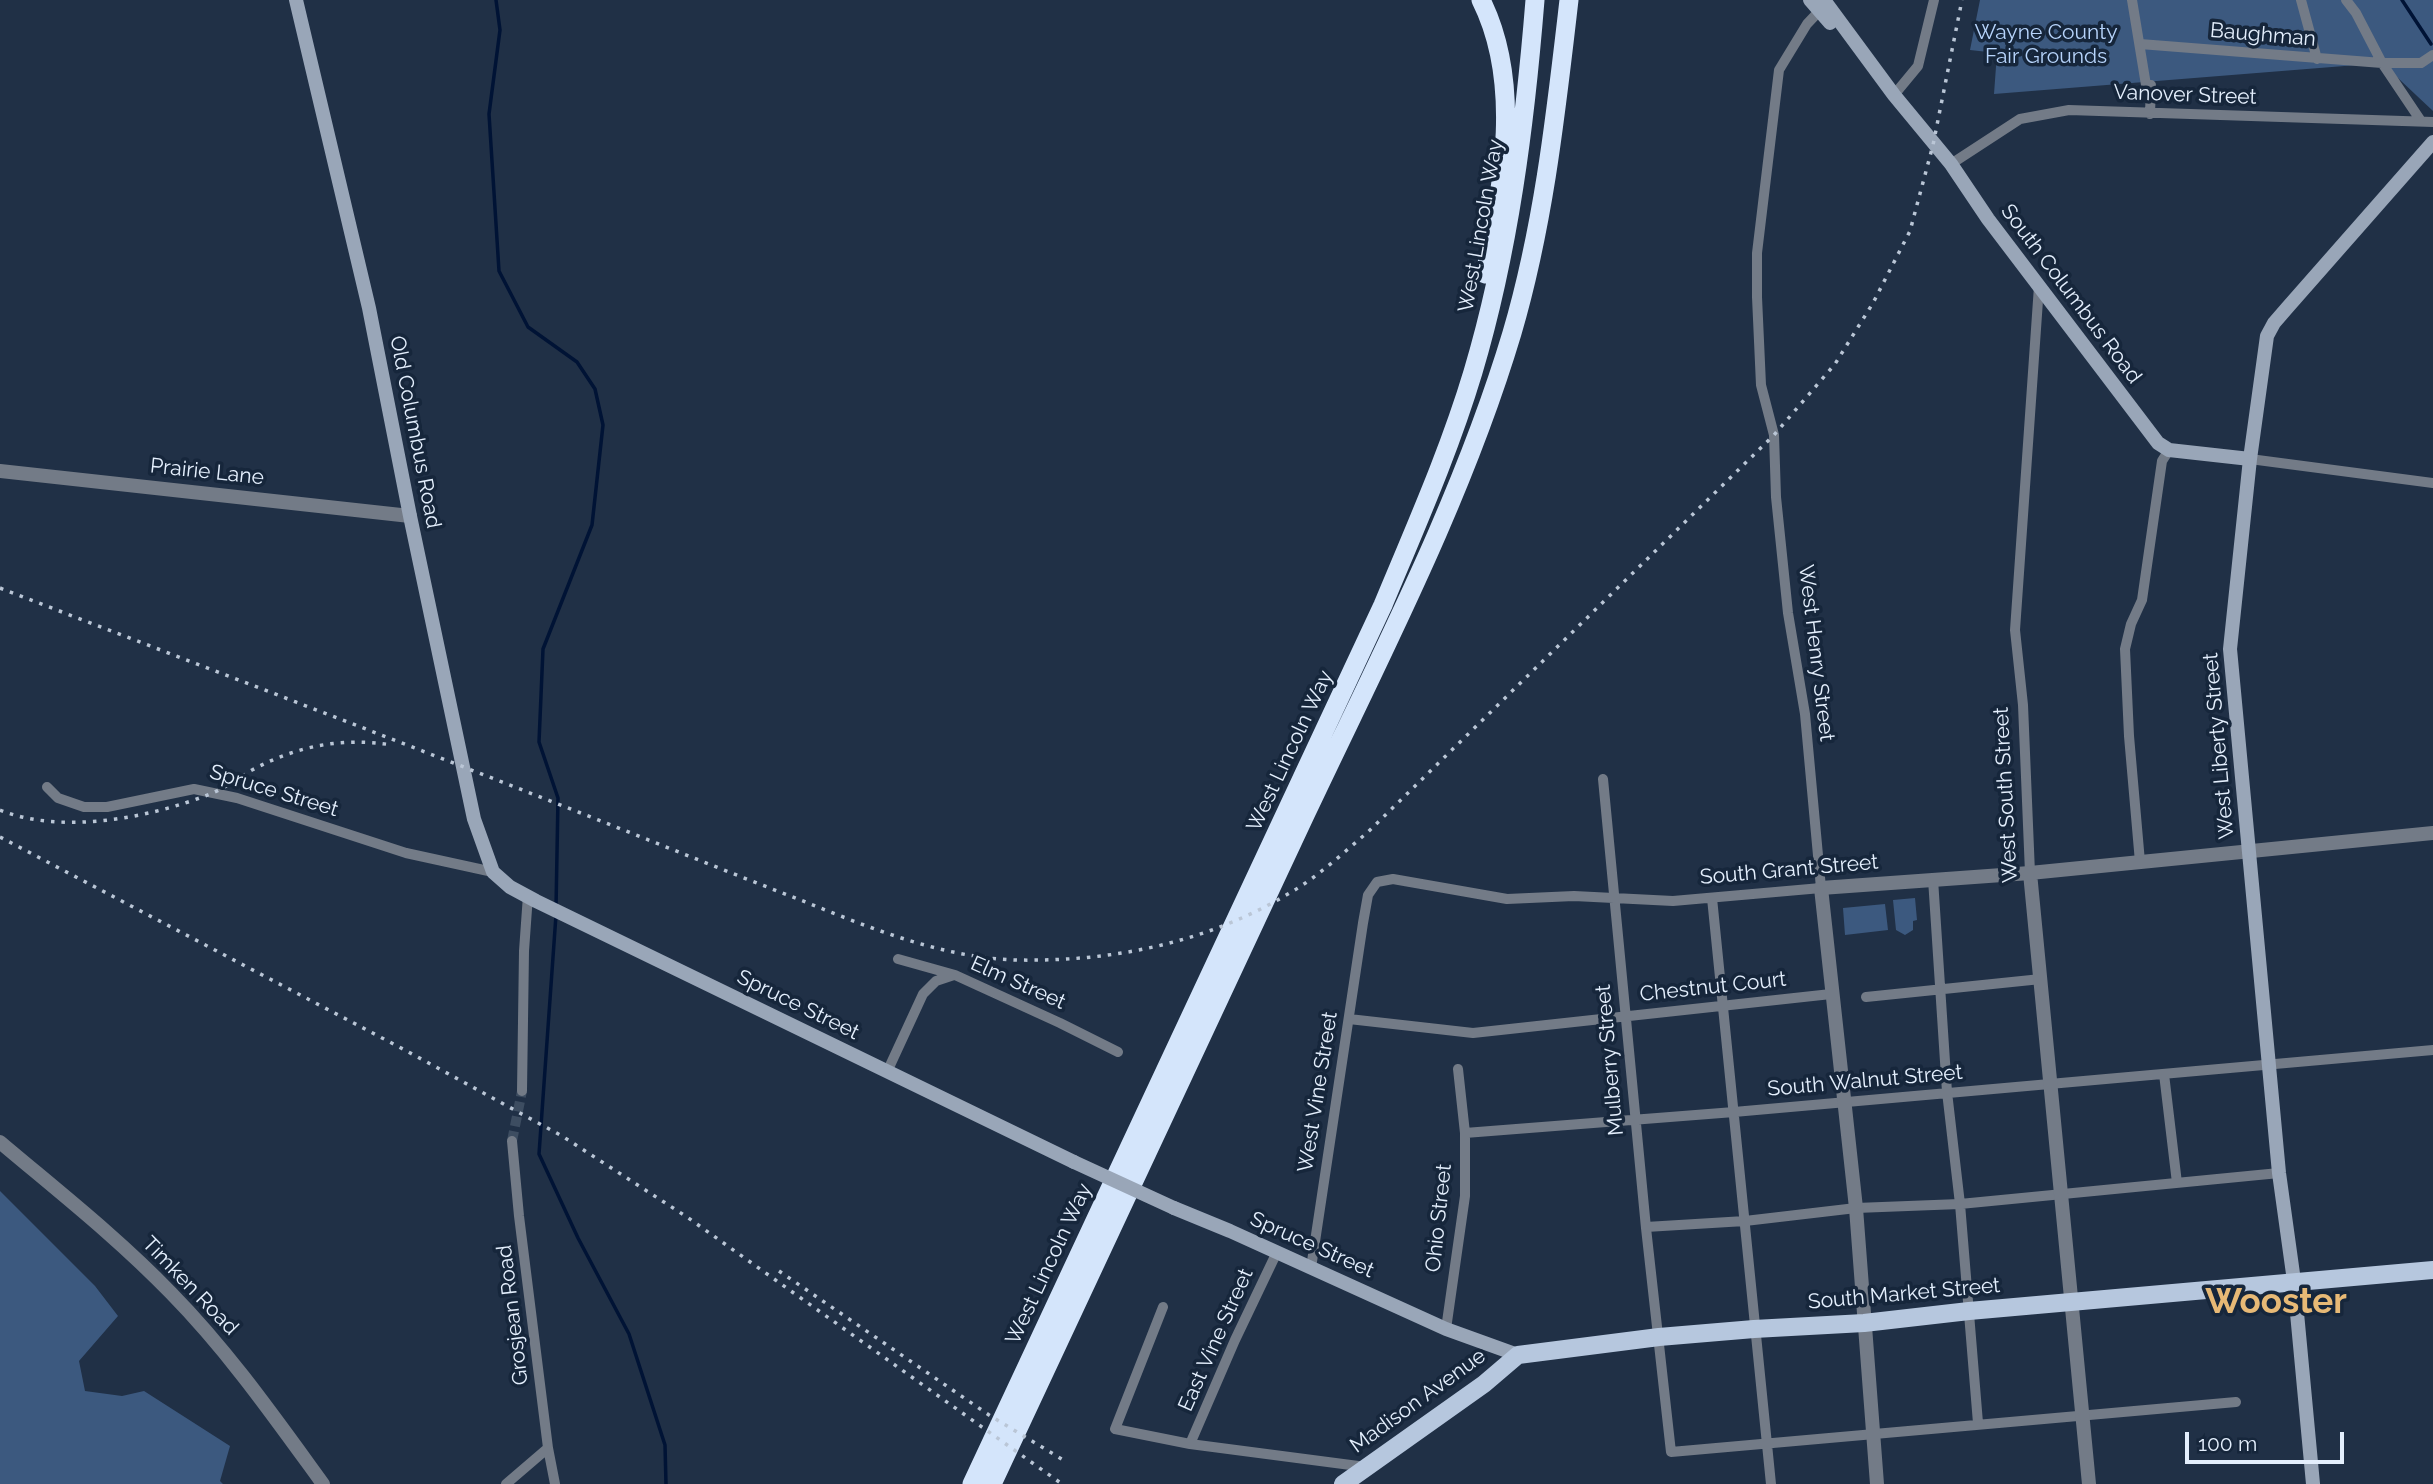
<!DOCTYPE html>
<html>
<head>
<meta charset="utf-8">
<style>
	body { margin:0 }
	#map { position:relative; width:2433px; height:1484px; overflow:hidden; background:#203046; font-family:Raleway,sans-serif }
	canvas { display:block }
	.scale { position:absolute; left:2185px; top:1432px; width:159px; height:32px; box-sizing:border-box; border:4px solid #e4effd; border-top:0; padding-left:9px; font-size:21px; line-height:24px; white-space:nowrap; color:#e4effd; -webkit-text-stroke:5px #16263b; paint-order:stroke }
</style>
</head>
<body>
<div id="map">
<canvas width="2433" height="1484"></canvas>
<div class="scale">100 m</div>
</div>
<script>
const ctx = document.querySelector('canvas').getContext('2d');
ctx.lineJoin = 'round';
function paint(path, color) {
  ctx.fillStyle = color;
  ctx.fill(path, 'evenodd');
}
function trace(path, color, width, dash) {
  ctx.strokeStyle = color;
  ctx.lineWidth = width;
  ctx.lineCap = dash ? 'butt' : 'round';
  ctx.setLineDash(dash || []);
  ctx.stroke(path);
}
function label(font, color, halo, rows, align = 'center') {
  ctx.font = font + ' Raleway,sans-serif';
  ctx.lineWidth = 7;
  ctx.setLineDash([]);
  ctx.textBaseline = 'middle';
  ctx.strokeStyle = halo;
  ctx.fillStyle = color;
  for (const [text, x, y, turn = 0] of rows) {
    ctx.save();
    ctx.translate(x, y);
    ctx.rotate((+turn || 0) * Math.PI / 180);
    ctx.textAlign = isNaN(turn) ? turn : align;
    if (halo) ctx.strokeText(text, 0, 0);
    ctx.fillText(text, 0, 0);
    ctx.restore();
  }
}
paint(new Path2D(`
	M1980,0h453v111l-51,-48 -388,31 3,-41 -27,-3z
	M1915,898l2,22 -4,1v9l-8,5 -9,-5 -3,-30z
	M1885,904l3,26 -43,5 -2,-27z
	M0,1191l95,95 23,30 -39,45 6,30 37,5 22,-5 86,55 -10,35 3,3h-223z`), '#3c597f');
trace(new Path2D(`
	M496,0l4,30 -11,84 10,157 29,56 49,35 18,27 8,36 -11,100 -49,124 -4,93 19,56 -2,110
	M2402,0l29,44
	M556,915l-17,239 39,84 51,96 36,111 1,39`), '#001335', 3.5);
trace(new Path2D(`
	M512,1141l10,-50`), '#3d4d61', 10, [10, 5]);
trace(new Path2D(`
	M2132,0l14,85h5l-1,29
	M2301,0l16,59
	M2346,0l10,13 26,50 39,58
	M2140,44l242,19h39l12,-8
	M1894,95l24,-29 16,-66
	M1951,164l69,-45 49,-9 364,12
	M2250,459l183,24
	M1603,779l43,449 25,224 565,-50
	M47,787l11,11 26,9h23l87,-18 43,9 169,55 87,19
	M2140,862l-11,-126 -4,-87 6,-25 11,-24 20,-139 7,-11
	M2030,873l-7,-168 -8,-75 24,-344
	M1933,879l14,213 13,112 18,219
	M1712,898l59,586
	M898,959l57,16 105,48 58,29
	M1866,997l175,-18
	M1349,1019l124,14 358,-39
	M887,1072l36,-78 13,-13 18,-6
	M2164,1074l13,109
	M522,1091l2,-140 4,-56
	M1465,1133l269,-21 699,-62
	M512,1141l7,75 29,232 7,36
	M1646,1227l99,-6 111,-13 104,-4 319,-31
	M1311,1268l52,-345 5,-28 9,-13 16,-3 114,20 67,-3 99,5 148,-13 -16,-174 -17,-101 -12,-116 -2,-62 -13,-50 -4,-88v-44l22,-183 28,-46 17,-18
	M1163,1307l-48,122 75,15 176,23
	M1446,1329l19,-133v-63l-7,-64
	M1190,1444l45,-104 42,-88
	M506,1484l42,-36`), '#737b87', 10);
trace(new Path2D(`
	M0,471l410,45
	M2030,873l59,611
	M0,1142c58,49 118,96 171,151 57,58 104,125 152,191
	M1877,1484l-21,-276 -35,-320 209,-15 403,-40`), '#737b87', 14);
trace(new Path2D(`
	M296,0l73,308 41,208 64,303 19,53 17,15 26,14 538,261
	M1810,0l20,23
	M1824,0l70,95 57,69 37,55 170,224 11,7 81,9
	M1174,1208l56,23 216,98 72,26
	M2313,1484l-19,-203 -15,-108 -49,-524 20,-190 17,-123 7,-13 13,-15 146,-166`), '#99a6b8', 14);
trace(new Path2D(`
	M1343,1484l141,-100 34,-29 141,-18 95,-8 110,-6 105,-12 464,-41`), '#b6c7de', 18);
trace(new Path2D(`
	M1481,0c42,84 21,186 4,274
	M972,1484l411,-879c32,-77 66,-153 90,-233 36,-121 52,-247 62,-372
	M992,1484c105,-223 209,-447 314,-671 74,-157 156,-313 206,-480 32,-109 44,-221 57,-333`), '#d4e5fb', 19);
trace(new Path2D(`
	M0,588c209,81 418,160 626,243 58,23 115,46 172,68 70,28 143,59 219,61 97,2 193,-18 276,-69 27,-16 51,-39 75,-59l406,-397 61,-71 38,-61 37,-72 23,-86 29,-145
	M0,810c61,25 150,8 210,-16 15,-6 28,-16 42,-24 45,-24 89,-33 140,-25
	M0,837l403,212 159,87 125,81 375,267
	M779,1271l210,144 76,46`), '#bac6d6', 3.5, [3.5, 7]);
trace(new Path2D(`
	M1074,1162l100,46`), '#99a6b8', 14);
label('21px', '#b7d4fb', '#16263b', [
	["Wayne County",2046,33],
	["Fair Grounds",2046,57]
]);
label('21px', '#e4effd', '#16263b', [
	["Baughman",2263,35,5],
	["Vanover Street",2185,95,2],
	["West Lincoln Way",1481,226,-80],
	["South Columbus Road",2071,294,53],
	["Old Columbus Road",415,432,79],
	["Prairie Lane",207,472,6],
	["West Henry Street",1816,653,83],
	["West Liberty Street",2219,746,-95],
	["West Lincoln Way",1290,751,-65],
	["Spruce Street",274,791,17],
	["West South Street",2006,795,-93],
	["South Grant Street",1789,870,-5],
	["Elm Street",1018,983,24],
	["Chestnut Court",1713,987,-6],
	["Spruce Street",798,1005,26],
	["Mulberry Street",1610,1060,-95],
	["South Walnut Street",1865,1081,-5],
	["West Vine Street",1318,1092,-81],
	["Ohio Street",1439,1218,-84],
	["Spruce Street",1312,1245,24],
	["West Lincoln Way",1049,1264,-65],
	["Timken Road",190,1286,46],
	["South Market Street",1904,1294,-5],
	["Grosjean Road",513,1315,-97],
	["East Vine Street",1216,1340,-66],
	["Madison Avenue",1418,1401,-36]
]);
label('bold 35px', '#e7b976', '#16263b', [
	["Wooster",2276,1302]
]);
</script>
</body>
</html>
